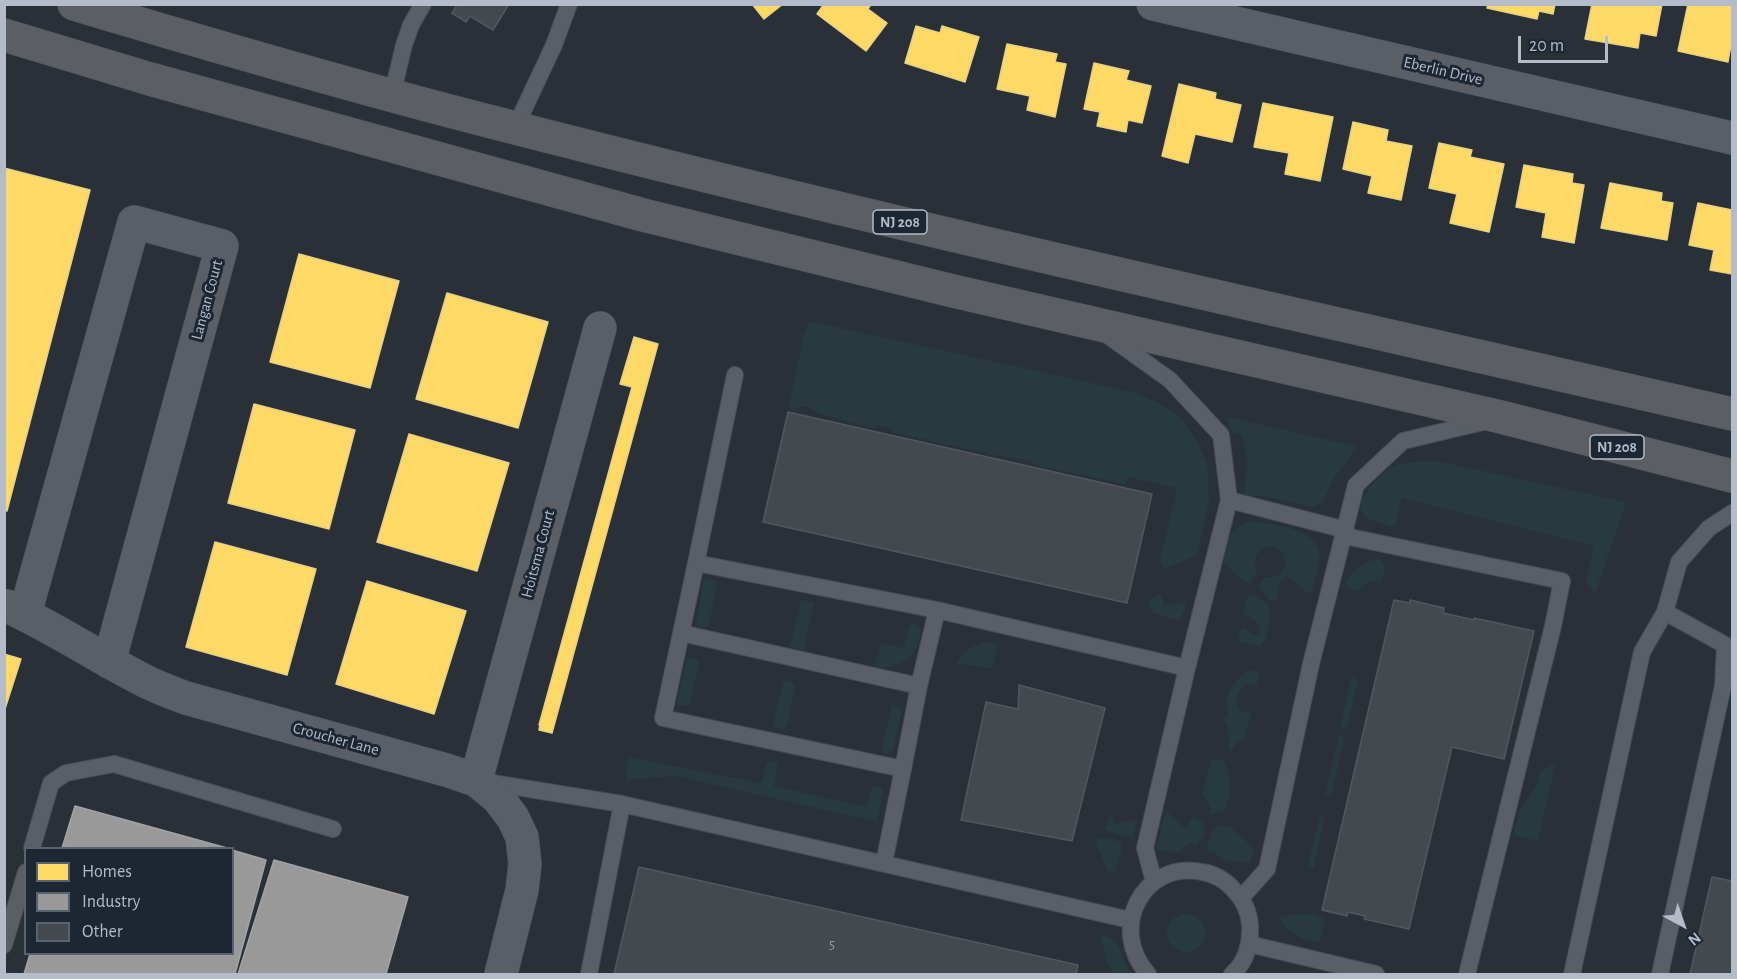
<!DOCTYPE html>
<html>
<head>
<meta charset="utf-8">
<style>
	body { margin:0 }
	#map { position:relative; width:1737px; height:979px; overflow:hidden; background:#2a3038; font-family:"Alegreya Sans",sans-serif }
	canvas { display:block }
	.frame { position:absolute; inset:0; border:6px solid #b4bcc9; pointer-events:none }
	.legend { position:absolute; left:24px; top:847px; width:210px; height:108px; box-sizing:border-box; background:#1d2633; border:2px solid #59626f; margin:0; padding:8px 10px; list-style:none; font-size:18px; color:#b4bcc9 }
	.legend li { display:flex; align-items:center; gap:12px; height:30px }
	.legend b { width:30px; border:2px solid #59626f }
	.north { position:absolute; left:1653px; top:895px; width:60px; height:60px; -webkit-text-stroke:4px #1d2633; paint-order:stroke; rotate:140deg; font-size:16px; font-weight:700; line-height:24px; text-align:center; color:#b4bcc9 }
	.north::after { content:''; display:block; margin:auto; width:21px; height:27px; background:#b4bcc9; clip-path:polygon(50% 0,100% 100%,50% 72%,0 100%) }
	.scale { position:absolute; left:1518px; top:36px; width:90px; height:27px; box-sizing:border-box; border:3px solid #b4bcc9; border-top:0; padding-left:8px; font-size:18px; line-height:21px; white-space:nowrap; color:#b4bcc9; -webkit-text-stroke:4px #1d2633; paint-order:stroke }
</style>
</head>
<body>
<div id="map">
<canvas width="1737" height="979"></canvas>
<div class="frame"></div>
<ul class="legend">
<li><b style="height:16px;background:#ffd966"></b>Homes</li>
<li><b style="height:16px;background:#999"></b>Industry</li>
<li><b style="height:16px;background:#444950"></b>Other</li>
</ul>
<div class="north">N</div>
<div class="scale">20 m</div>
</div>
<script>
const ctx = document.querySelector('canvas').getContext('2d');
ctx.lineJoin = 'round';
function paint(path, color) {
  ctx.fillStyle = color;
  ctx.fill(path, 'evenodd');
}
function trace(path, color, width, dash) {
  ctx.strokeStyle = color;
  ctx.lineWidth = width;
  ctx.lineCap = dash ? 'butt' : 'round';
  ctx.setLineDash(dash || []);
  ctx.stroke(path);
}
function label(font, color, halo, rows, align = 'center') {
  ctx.font = font + ' "Alegreya Sans",sans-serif';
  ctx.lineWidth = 6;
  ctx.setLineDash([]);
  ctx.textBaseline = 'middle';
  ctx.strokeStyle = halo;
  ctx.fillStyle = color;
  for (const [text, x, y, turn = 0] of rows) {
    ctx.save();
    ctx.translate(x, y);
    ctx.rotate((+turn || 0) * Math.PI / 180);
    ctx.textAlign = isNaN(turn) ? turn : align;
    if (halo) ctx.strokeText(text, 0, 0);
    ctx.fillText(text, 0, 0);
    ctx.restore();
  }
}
paint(new Path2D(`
	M809,321l324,71 24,10 14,8 12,11 16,24 8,18 2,38 -12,54 -30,13h-3l-4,-7 17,-73 -49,-11 -3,7 -87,-18 -7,-5 -23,-3 -117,-26v-4l-15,-3 -1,4 -56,-15 -13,-8 -16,4 -1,-5 15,-70z
	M1228,417l127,29 2,2 -22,28 -12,26 -6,4 -6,1 -46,-11 -21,-1 -1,-2 2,-2c1,-21 5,-37 -4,-57h-7l-8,-15z
	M1413,462h28l185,40 -31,92 -9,-12 8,-36 -192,-48 -7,27 -2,2 -27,-9c-3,-4 -6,-7 -5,-13 1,-12 22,-34 33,-39 5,-2 13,-3 19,-4z
	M1254,521c21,5 62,6 65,33 1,12 -5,26 -7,38l-3,2 -23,-19 -7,9 -2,14 -3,3 -5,-2 -10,-12 5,-10c26,5 27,-30 7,-30 -6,0 -10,2 -13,6 -5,6 -4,11 -1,18l-6,12 -6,-1 -21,-20c-4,-20 11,-38 30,-41z
	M1381,559l4,10 -4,13c-10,-2 -16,1 -22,9l-6,-1 -8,-6c9,-16 18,-23 36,-25z
	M706,578l10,3 1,4 -8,40 -4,3 -5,-1 -4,-4 8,-42z
	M1251,594c20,11 23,12 17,35 -2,7 -3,13 -8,18l-23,-6 3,-10 4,-3 10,7 5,-2 1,-7c-5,-6 -9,-10 -17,-10l5,-21z
	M1158,595h3l3,11 23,-4 -7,18c-12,-3 -34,-4 -31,-19z
	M801,600l12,2v4l-9,43 -1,1 -13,-3z
	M912,624h5l4,5c-2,27 -17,39 -44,39l-2,-3 6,-22 23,5 6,-22z
	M988,642l7,2 2,2 -5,23 -36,-6c9,-13 16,-18 32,-21z
	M688,657l9,2 2,5 -9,39 -3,3 -8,-1 -2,-3 9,-42z
	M1252,670l6,1 2,2 -3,15 -4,-4 -9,1 -6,8 -2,11 5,7 10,2 -7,28 -3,-1 -5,3 -2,4 -4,4 -2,-7 2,-1 -4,-21h-3v-4l5,-1v-10l-3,-2c5,-16 10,-28 27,-35z
	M1353,677l5,4 -11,46 -6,1 -1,-2 11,-47z
	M784,680l10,2 1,5 -8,39 -4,3 -8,-2 -2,-2z
	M892,705l7,2 3,3 -9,40 -4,3h-6l-2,-3z
	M1339,735l4,1 1,3 -12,54 -1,2 -6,-1z
	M628,757l133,26 6,-21 3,-2 8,4 -4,22 93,21 5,-20 7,-2 4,3v4l-6,30 -202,-46 -49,4z
	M1211,759l14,2c5,19 8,31 -1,50l-15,3 1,-7 -3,-7 -5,-4z
	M1556,762l-18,79 -25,-6 7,-24 16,-25 5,-15z
	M1167,812l20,18 4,-13 11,4 3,10 -2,8h-4v3l-3,3 -4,-2 -6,2 -6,7 -24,-2 8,-35z
	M1110,814l5,10 21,-5 1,2 -4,17 -28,-8z
	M1320,816l4,2v2l-10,47 -2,2 -5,-3z
	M1217,825l13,2 24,21 -4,15 -28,-3 -9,-9 -6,1c2,-10 2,-21 10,-27z
	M1099,837l23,5 1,2 -8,28 -5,1 -4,-5 -10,-26z
	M1167 933a19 19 0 1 1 38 0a19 19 0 1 1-38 0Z
	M1295,914h18l12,4 -5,24c-17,-1 -32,-8 -41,-24z
	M1100,935c25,3 19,24 32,39h-19l-5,-9z`), '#273a3e');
const homes = new Path2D(`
	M752,4h31l-19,15z
	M824,4h47l-3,5 19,14 -21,28 -49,-37z
	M1488,4h67l-2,10 -14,-3 -2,8 -50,-11z
	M1592,4h70l-6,32 -16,-3 -2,15 -53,-9z
	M1688,4h44v46h-2l-2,12 -50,-11z
	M916,26l24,7 2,-7 37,11 -14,45 -60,-19z
	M1007,44l50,10 -2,8 11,2 -11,53 -28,-7 3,-14 -33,-7z
	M1094,63l35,8 -3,9 25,6 -9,37 -14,-3 -2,12 -29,-6 3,-14 -16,-3z
	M1179,84l37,9 -1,6 26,6 -9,37 -37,-8 -7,29 -26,-7z
	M1263,103l70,14 -13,64 -35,-7 4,-21 -35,-6z
	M1353,122l35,8 -2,11 26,5 -11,54 -33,-7 4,-17 -29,-7z
	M1439,143l33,7 -2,7 34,7 -15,68 -39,-9 7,-29 -28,-6z
	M1524,165l49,9 -1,9 12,2 -10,58 -32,-6 4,-24 -30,-6z
	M4,168l86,22 -83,321 -3,-1z
	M1610,183l52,10 -1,8 12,2 -6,37 -66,-12z
	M1698,203l34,7v64l-22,-4 4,-20 -25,-5z
	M299,254l100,27 -29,107 -100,-26z
	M447,293l101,29 -30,106 -102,-29z
	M634,337l24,7 -106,389 -13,-3 1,-5h-1l93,-338 -12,-3z
	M254,404l101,26 -26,99 -101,-26z
	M409,434l100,29 -32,108 -100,-29z
	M215,542l101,27 -29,106 -101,-28z
	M367,581l99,30 -32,103 -98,-30z
	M4,654l17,5 -17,53z`);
paint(homes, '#ffd966');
trace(homes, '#e8d084', 1.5);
const industry = new Path2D(`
	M75,806l152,42h-165z
	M232,850l34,10 -31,114h-211l6,-20h202z
	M274,860l134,37 -22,77h-148z`);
paint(industry, '#999');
trace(industry, '#a1a4a7', 1.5);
const building = new Path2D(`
	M456,4h53l-16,26 -23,-14 -4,6 -14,-9 5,-8z
	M788,412l364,82 -25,109 -364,-81z
	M1394,600l16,3v-3l34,8 -1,5 31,7v-2l60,13 -30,128 -52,-12 -43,182 -45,-10 1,-3 -17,-4 -1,4 -25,-6z
	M1019,685l86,23 -33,133 -111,-21 25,-118 32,7z
	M639,867l439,98 -2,9h-462z
	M1712,877l20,4v93h-42z`);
paint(building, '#444950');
trace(building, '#52575f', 1.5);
const service = new Path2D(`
	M392,95l12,-50 7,-20 12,-21
	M515,128l39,-83 15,-41
	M1107,335l63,45 51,55 8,65 -42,168 -42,180 9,34
	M1229,500l117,30
	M1345,536l217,45 -9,45 -86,348
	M696,563l39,-188
	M681,633l238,53
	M903,769l16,-83 18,-76
	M486,782l136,22 508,116
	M32,848l19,-65 15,-10 48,-9 219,65
	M884,863l19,-94 -240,-51 33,-155 241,47 250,58
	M1241,898l26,-29 44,-205 45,-179 47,-44 84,-20
	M1249,944l127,30
	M4,945l22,-73
	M589,974l33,-170
	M1148,974c-40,-44 -6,-114 54,-102 12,2 23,8 31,17 10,10 16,22 17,36 1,18 -4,38 -18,49
	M1572,974l70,-322 23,-40 14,-50 30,-34 23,-15
	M1660,974l63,-288 2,-41 -60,-33`);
const minor = new Path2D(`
	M1153,4l579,134
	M7,606c48,22 92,52 140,76 12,6 26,11 39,16l260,72 30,10 22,18 15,20 9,19 3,27 -3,26 -21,84
	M25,614l109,-392 88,24 -113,416
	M476,780l124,-452`);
const trunk = new Path2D(`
	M74,4c140,42 280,83 422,119 410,106 824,196 1236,291
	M4,35l146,44 493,136 310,76 548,126 231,59`);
trace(service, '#484c53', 18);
trace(minor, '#484c53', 34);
trace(trunk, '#474c53', 34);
trace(service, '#5a5e66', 16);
trace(minor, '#5a5e66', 33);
trace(trunk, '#5b5f64', 33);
label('14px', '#989fab', null, [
	["5",832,945]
]);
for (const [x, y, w] of [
	[900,222,54],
	[1617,447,54]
]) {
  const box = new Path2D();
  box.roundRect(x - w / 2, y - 12, w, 24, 4.5);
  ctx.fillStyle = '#1d2633';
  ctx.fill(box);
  trace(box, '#b4bcc9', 1.5);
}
label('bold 15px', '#b4bcc9', null, [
	["NJ 208",900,222],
	["NJ 208",1617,447]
]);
label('16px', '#b4bcc9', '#1d2633', [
	["Eberlin Drive",1443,71,13],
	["Langan Court",207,300,-75],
	["Hoitsma Court",538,554,-75],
	["Croucher Lane",336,739,15]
]);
</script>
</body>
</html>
